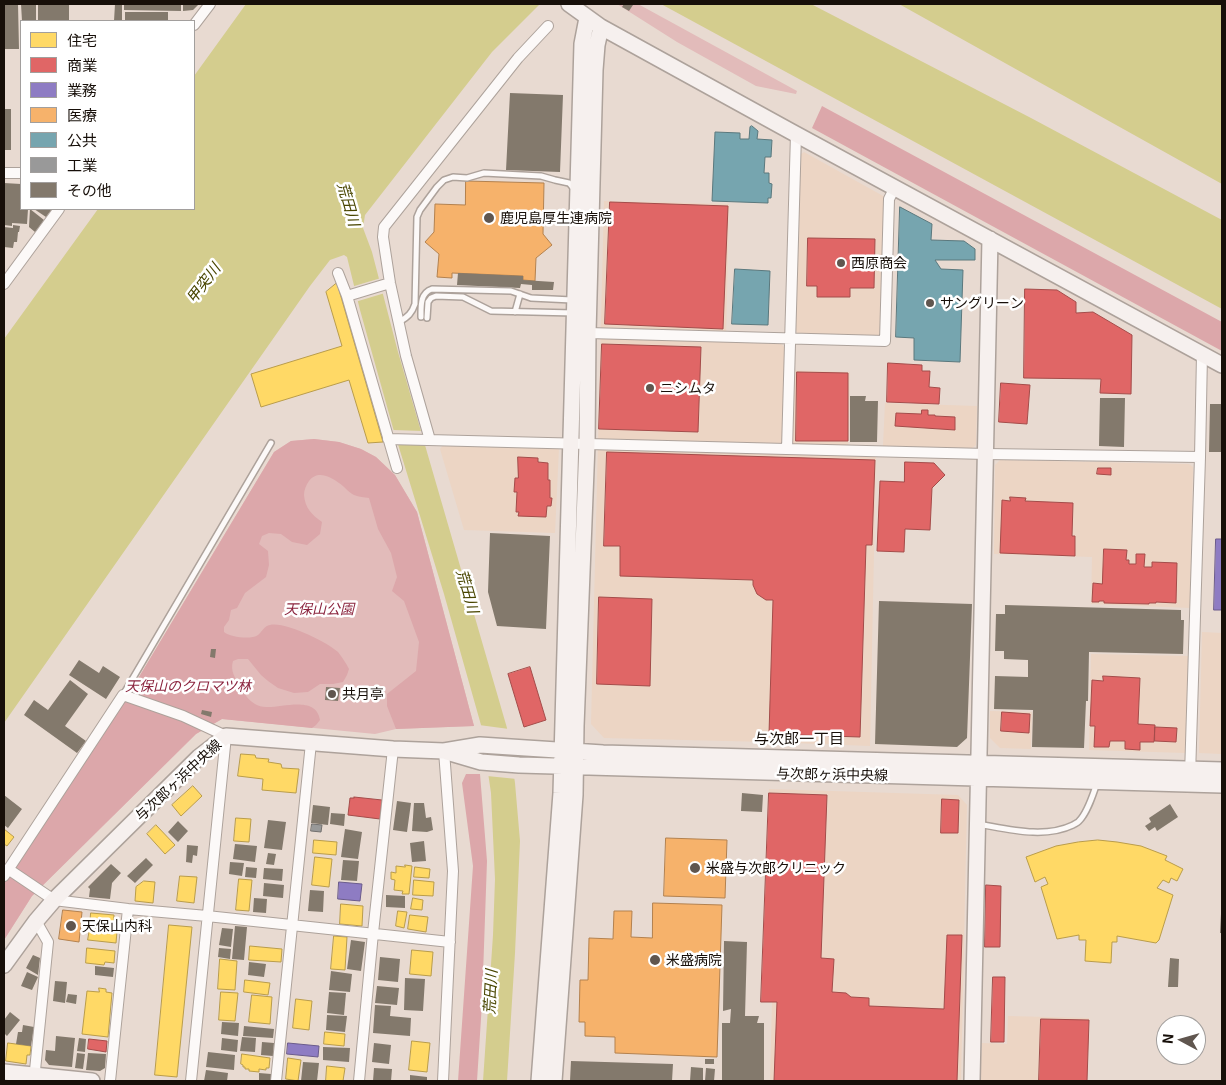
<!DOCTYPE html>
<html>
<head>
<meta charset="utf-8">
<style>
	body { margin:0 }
	#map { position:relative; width:1226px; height:1085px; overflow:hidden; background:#e8dad1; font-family:Georgia,"Noto Sans JP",serif }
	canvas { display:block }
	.frame { position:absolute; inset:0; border:5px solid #170f09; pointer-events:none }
	.legend { position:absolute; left:20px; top:20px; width:175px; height:190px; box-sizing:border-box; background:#fff; border:1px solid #a29f9d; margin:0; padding:6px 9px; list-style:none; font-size:15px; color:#170f09 }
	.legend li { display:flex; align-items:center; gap:10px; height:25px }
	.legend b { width:25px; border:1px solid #a29f9d }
	.north { position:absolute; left:1156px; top:1015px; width:50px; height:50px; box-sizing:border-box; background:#fff; border:1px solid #a29f9d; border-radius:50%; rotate:276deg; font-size:14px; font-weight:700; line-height:20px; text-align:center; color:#170f09 }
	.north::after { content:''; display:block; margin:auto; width:18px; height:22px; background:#60564f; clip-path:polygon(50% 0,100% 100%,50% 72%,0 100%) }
</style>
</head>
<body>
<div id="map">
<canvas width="1226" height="1085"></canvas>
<div class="frame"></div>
<ul class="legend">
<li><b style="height:14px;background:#ffd966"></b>住宅</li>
<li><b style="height:14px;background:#e06666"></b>商業</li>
<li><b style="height:14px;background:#8e7cc3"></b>業務</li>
<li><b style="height:14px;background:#f6b26b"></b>医療</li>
<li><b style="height:14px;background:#76a5af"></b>公共</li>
<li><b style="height:14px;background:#999"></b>工業</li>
<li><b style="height:14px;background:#83796c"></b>その他</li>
</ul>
<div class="north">N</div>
</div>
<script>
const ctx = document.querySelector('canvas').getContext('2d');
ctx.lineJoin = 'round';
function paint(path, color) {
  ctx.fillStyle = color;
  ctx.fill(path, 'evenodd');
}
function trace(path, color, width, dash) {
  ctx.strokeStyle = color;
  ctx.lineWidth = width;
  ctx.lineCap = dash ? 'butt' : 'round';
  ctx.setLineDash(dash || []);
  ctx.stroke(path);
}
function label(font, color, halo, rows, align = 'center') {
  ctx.font = font + ' Georgia,"Noto Sans JP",serif';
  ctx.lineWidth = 5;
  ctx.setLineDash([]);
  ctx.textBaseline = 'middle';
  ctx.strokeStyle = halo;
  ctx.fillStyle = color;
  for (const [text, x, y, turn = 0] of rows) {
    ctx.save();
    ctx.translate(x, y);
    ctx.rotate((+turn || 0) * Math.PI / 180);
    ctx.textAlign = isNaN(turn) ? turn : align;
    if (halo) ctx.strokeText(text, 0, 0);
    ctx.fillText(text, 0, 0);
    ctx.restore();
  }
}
paint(new Path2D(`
	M804,152l81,45 -3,135 -4,4 -79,-1 -4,-5 5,-175z
	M604,201l125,3 -3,138 55,2 4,4 -1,22 66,2 -2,82 28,1 -6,291 -102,-4 -164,-4 -13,-14z
	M885,403l92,3 -1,39 -4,3 -89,-2z
	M443,445l116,3 -4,85 -91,-3 -24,-81z
	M1000,460l189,4 4,3 -3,141 -99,-4 1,-47 -98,-3 1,-89z
	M1202,632l20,1v121l-23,-1z
	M1091,654l97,2 -2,97 -97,-3z
	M990,711l42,1 -1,37 -31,-1 -10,-10z
	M769,789l189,6 9,10 -6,276h-191l2,-79h-11z
	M1008,1016l81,2 -2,63h-107l2,-38 25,1z`), '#ecd5c4');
paint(new Path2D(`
	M617,4h21l159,87 -1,3 -40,-8 -79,-44z
	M314,439l25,3 22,7 15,8 19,18 22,37 57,214 -78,3 -21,5 -153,-15 -26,15 -164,162 -28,44v-57l117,-176 153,-255 17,-11z`), '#e2bbba');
paint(new Path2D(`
	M822,106l400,216v29l-410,-223z
	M314,439l25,3 22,7 15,8 19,18 22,37 57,214 -78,3 -9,-23v-12l29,-23 3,-29 -15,-41 -12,-10 5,-14 -6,-24 -13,-24 -9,-31c-5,-1 -10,-1 -15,-3 -6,-3 -10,-9 -15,-12 -9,-7 -22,-13 -30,-2 -3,4 -5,9 -5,14 1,13 8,20 18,27l-2,12 -13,11 -15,-3 -11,-8 -12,-1 -7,3 -3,8 9,7 1,14 -3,12 -21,16 -8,15 -6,2 -2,10 -5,7v5c6,5 27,8 34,3 4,-3 6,-9 12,-10 14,-4 57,17 68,27 4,5 8,11 11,17l-2,6 -4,7 -10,2h-13l-12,8 -14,1 -16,-5 -10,-7 -7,-6 -13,-16h-10l-5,2c-3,10 2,17 7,25 4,7 8,14 15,18 3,2 7,3 11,3 16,1 50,-12 54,13l-4,5 -4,3 -90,-9 -26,15 -164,162 -28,44v-57l117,-176 153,-255 17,-11z
	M466,774h14l7,87 -5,142 -5,78h-19l15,-215 -11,-83z`), '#dca7aa');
paint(new Path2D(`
	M246,4h294l-48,48 -127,163 -2,13 9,24 26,100 109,376 8,55 5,58 -5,112 -8,128h-24l10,-146 2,-56 -4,-86 -10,-68 -37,-131 -51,-166 -33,-118 -13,-53 -3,-2 -14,5 -20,26 -306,437v-384l94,-130h96v-133z
	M661,4h150l220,114 191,102v89z
	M899,4h323v180z`), '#d4cd8e');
paint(new Path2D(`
	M381,278l4,15 -30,9 -4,-15z
	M393,430l29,1 5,14 -31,-1z
	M479,725l30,4 8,50 -30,-3z`), '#e8dad1');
const homes = new Path2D(`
	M337,283l46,159 -15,1 -19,-63 -88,27 -10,-33 91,-28 -16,-54z
	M241,754l14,1 1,3 13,1 -1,3 13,2 1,4 17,1 -3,24 -34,-3 1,-11 -25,-3z
	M193,786l9,10 -21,20 -9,-11z
	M236,818l15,1 -2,23 -15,-1z
	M156,825l19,20 -10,9 -18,-20z
	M4,829l10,8 -7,9 -3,-2z
	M314,840l23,2 -1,13 -23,-2z
	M1098,840l19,2 24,4 26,10 -2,4 18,9 -6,12 -6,-3 -2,5 -6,-3 -6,8 16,7 -14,45 -3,3 -39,-7v6h-5l-1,21 -26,-2 1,-21h-7v-5l-22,4 -16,-52 7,-3 -3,-7 -10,5 -9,-25 30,-11 22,-4z
	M315,857l17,2 -3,28 -17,-2z
	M405,865l7,1 -3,28h-7l1,-3 -9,-1 1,-10 -4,-1v-7l5,1v-7l9,1z
	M415,867l15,2 -1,9 -15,-1z
	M180,876l17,1 -3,26 -17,-2z
	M239,879l13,1 -3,31 -13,-1z
	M414,880l20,2 -1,14 -20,-1z
	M144,881l11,1 -2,21 -18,-2 1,-14z
	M413,898l10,2 -1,10 -11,-1z
	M341,904l22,2 -1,20 -22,-2z
	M398,911l9,1 -3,16 -8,-2z
	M91,913l23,2 -1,14 -23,-3z
	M410,915l18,2 -2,15 -18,-3z
	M169,925l23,2 -15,150 -22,-2z
	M90,928l27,3 -1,12 -28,-3z
	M334,936l13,1 -2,33 -14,-1z
	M250,946l32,3 -1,13 -32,-2z
	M87,948l28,3 -1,12 -9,-1 -1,3 -18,-2z
	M412,950l21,2 -2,24 -21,-2z
	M220,959l17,2 -2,29 -17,-1z
	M245,980l25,3 -2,12 -24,-3z
	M99,988l7,1v3l6,1 -4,44 -26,-3 5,-43 12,1z
	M221,992l17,1 -3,28 -16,-1z
	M252,995l20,2 -2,27 -21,-2z
	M296,999l16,2 -3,29 -16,-2z
	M325,1032l20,2 -1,12 -20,-2z
	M412,1041l18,2 -3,29 -18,-2z
	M8,1043l23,3 -1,9h-3l-1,9 -20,-3z
	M242,1054l28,4 -1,10h-3v2l-7,-1v3l-10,-1v-2h-4v-2h-2v-2l-2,-1z
	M288,1058l13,2 -3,21 -12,-2z
	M327,1066l18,2 -2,13h-17z`);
paint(homes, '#ffd966');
trace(homes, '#b99c4a', 1);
const shops = new Path2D(`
	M610,202l118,4 -5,123 -118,-5z
	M808,238l67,1 -1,49h-24v9h-33v-11h-10z
	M1025,289l32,1 19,12v11l17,-1 39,23 -1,59 -31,-1 1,-14 -77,-1z
	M602,344l99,3 -3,85 -99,-3z
	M888,363l34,2v6h8l-1,16 11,1 -1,16 -52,-2z
	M797,372l51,1v68h-52z
	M1001,383l29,2 -3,39 -28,-2z
	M922,410h6v5h7v1l20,1v13l-60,-4 1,-13 25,1z
	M607,452l268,8 -3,85h-6l-6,192 -91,-3 4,-134h-7l-9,-6 -4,-9v-5l-133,-4v-30h-16z
	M518,457l20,1v4l10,1v17h2v18h2l-1,8h-4l-1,11 -28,-1 1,-4h-3l1,-20h-3l1,-14h3z
	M905,462l29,1 11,12 -13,13 -2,42 -25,-1 -1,23 -27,-1 3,-70 24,1z
	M1098,468h13v7l-14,-1z
	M1010,497l16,1 -1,3 48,2 -1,33h3v20l-75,-3 2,-53 8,1z
	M1104,549l23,1 -1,10h3v4h7v-10h9l-1,13h8v-5l25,1 -1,40 -20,-1v1h-7v1l-45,-1v-2h-5v1h-7l1,-19 9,1z
	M599,597l53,2 -2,87 -53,-2z
	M530,667l16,53 -22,7 -16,-53z
	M1103,676l37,2 -2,46 17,1 -1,17h-14v8l-15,-1v-8h-15l-1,6h-15l1,-21h-5l2,-46 11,1z
	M1002,712l28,2 -1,19 -28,-2z
	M1155,727l22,1 -1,14 -21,-1z
	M769,793l58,2 -6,163 13,1 -2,33 14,1 5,4 18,1v8l75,3 3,-74h15l-5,146h-183l3,-79h-16z
	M354,797l28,3 -2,19 -32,-4 2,-17h4z
	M942,799l17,1 -1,33h-17z
	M986,885l15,1 -1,61h-15z
	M993,977h12l-1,65h-13z
	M1041,1019l48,1 -2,61h-48z
	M89,1039l18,2 -1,11 -18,-3z`);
paint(shops, '#e06666');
trace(shops, '#a44c4a', 1);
const offices = new Path2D(`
	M1216,539h6v71h-8z
	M339,882l23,2 -2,17 -22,-2z
	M288,1043l31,3 -1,11 -31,-3z`);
paint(offices, '#8e7cc3');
trace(offices, '#6a5b8b', 1);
const health = new Path2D(`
	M466,181l78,2 -1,51 9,11 -16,13 -1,23 -12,-1v-4l-71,-3v5l-15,-1 2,-23 -14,-12 9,-10 1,-28 30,1z
	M666,838l61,2 -2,58 -61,-2z
	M653,903l69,2 -5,152 -102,-4v-16l-30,-1v-14h-6l1,-42h8l1,-42 24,1 1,-28h18l-1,26 21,1z
	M63,910l19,2 -3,30 -20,-3z`);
paint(health, '#f6b26b');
trace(health, '#b3814e', 1);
const public = new Path2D(`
	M752,126l6,5 -1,8 15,1 -1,17h-6l-1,16h5v10l3,1 -1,14h-3v5l-56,-2 3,-69 25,1v6h9l1,-12z
	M900,207l32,17 -1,16 33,1 11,8v11h-40l6,9 22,1 -3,92 -46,-2v-22l-18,-1z
	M735,269l35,2 -2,54 -36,-1z`);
paint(public, '#76a5af');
trace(public, '#5a787d', 1);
const industry = new Path2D(`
	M312,824l10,1 -1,7 -10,-1z`);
paint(industry, '#999');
trace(industry, '#72706e', 1);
paint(new Path2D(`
	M4,4h14l1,45h-15z
	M21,4h15v17h-14z
	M38,4h31v17h-31z
	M115,4h7v17h-8z
	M124,4h57v7l-57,-1z
	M183,4h16l-6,6 -10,1z
	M624,4l9,1 -4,6 -7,-4z
	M125,12h43v9h-43z
	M510,93l53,2 -3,77 -54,-2z
	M4,109h7v41h-7z
	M4,183l17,1v25h7l-1,15 -15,-1v3l-8,-1z
	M30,209l14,11 -9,12 -6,-5z
	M34,209h18l-6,8z
	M13,225l7,1 -1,6h-1l-1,10h-3l-1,6 -9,-1v-20l9,1z
	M458,273l65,3v4l31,2 -1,8h-21v-5l-11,-1 -1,4 -63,-3z
	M850,396h16l-1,5h13l-1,41h-27z
	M1100,398h25l-1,49 -25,-1z
	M1210,404h12v48h-13z
	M490,533l60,3 -4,93 -49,-3 -9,-34z
	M879,601l93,3 -5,134 -10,9 -82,-3z
	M1005,605l176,5v10h3l-1,34 -94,-2 -1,49h-2l-2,47 -52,-1 1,-37 -39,-1 1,-33 33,1v-17l-24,-1v-8h-9l1,-37h9z
	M211,649h5l-1,9 -5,-1z
	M79,660l20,13 4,-7 17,11 -14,22 -37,-24z
	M70,680l18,14 -23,32 21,15 -9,12 -53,-38 10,-15 14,10z
	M326,687l14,1 -2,13 -13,-1z
	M202,710l10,2 -1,5 -10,-3z
	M742,793l21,2 -1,17 -21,-1z
	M4,795l18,14 -14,19 -4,-3z
	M397,801l14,2 -4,29 -14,-2z
	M414,803h10l2,15 5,-1 2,13 -6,2 -15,-1z
	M1170,804l8,13 -21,14 -2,-4 -6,4 -4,-5 6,-4 -2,-4z
	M313,805l17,2 -2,18 -17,-2z
	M331,813l14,1 -1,12 -14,-2z
	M268,820l18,2 -4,28 -18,-2z
	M178,821l10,10 -10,11 -10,-10z
	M345,829l17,3 -4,27 -17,-2z
	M424,841l2,20 -14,1 -2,-19z
	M235,844l22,2 -2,16 -22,-3z
	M187,845l11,1 -1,10 -4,-1 -1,8 -6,-1z
	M268,853l8,1 -2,11 -8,-1z
	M146,858l7,7 -18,18 -8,-7z
	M343,860l16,1 -2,20 -16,-1z
	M230,862l14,1 -2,13 -13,-2z
	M111,864l10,9 -9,10 -2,16 -21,-2 1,-8 -2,-2z
	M246,867l11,1 -1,10 -11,-1z
	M264,868l19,1 -1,12 -19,-2z
	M264,883l20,2 -1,13 -20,-2z
	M310,890l14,1 -1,21 -15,-1z
	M386,895l19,1v12l-19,-1z
	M254,898l13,1 -1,14 -13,-1z
	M1221,914h1v19h-2z
	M235,926l12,1 -3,33 -12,-1z
	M222,928l11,1 -2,18 -12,-2z
	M351,940l14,2 -4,29 -14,-2z
	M724,941l23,1 -2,74h14l-2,7h7v58h-42v-58h8l1,-14 -8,2z
	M219,948l12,1 -1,10 -12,-2z
	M33,955l7,3 -2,17 -12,-7z
	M380,957l20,2 -2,23 -20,-2z
	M1170,958l9,1 -1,28h-10z
	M249,962l17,2 -2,13 -16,-2z
	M95,966l19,2 -1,9 -18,-2z
	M331,971l21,3 -2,18 -21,-2z
	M27,972l11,5 -6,13 -11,-4z
	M405,978l20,1 -2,32 -19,-1z
	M55,981l12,1 -2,21 -12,-2z
	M377,986l22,2 -2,17 -22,-2z
	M329,992l17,1 -2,22 -17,-2z
	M68,994l9,1 -1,9 -10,-2z
	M375,1005l16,1 -1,10 21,2 -1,18 -37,-3z
	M10,1012l10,8 -13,16 -3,-3v-13z
	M327,1015l20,1 -2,16 -19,-2z
	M222,1022l17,1 -1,13 -17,-2z
	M23,1025l11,2 -3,19 -15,-2 2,-12h4z
	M244,1026l30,3 -1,9 -30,-2z
	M56,1036l19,2 -3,29 -23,-2 -4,-5 1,-10 9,1z
	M242,1037l14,1 -1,14 -15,-1z
	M79,1038l7,1 -1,13 -8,-1z
	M222,1038l16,2 -1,12 -16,-2z
	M262,1042l12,1 -1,13 -12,-1z
	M374,1043l17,2 -2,19 -17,-2z
	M323,1047l27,1 -1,14 -26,-2z
	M208,1052l27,3 -1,15 -28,-3z
	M77,1053l8,1 -2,15 -8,-1z
	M88,1053l18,1 -1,14 -5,3 -14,-1z
	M705,1059h9v5h-9z
	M571,1061l102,3 -1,17h-102z
	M303,1062l16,1 -2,18h-16z
	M691,1067l12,1v13h-13z
	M374,1068l18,1 -1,12h-18z
	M706,1068l9,1 -1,12h-9z
	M206,1070l22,3 -1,8h-23z
	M259,1073l12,1v7h-12z
	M410,1075l17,2v4h-17z`), '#83796c');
const lane = new Path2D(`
	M515,312l5,-18
	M421,317c0,-11 -1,-24 11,-28l79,2 20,7 41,2
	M427,318l1,-16 3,-4 5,-2 27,1 28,14 83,2
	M399,322c9,-5 13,-9 16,-18l2,-87 3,-7 17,-23 7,-7 9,-3 14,1 17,-5 57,3 14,4 14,3 5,6
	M123,695l148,-252
	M978,824c30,5 66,15 95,1 1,-1 6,-3 6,-4 9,-9 14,-27 18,-38`);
const street = new Path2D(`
	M194,25l16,-21
	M4,173h17
	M338,273l9,23 50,172
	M4,284l55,-75
	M347,296l43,-13
	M588,333l297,8 4,-142 6,-12
	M388,439l598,15 214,3
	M430,440l-24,-84 -16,-73 -7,-46 1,-10 134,-169 30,-32
	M787,449l9,-315
	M1190,775l10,-318 2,-103
	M8,869l46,31 74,9 79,7 243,26
	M4,876l119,-181 60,21 43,20 -35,345
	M34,1080l14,-138 -12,-21
	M110,1081l18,-172
	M276,1081l35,-338
	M359,1081l14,-148 20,-184
	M443,1081l10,-210 -9,-120`);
const secondary = new Path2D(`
	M569,4l32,23 189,104 432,234
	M447,752l34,10 38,3 703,20
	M4,965l32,-44 18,-21 145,-143 27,-21 167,13 51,2 36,-6 123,8 619,17
	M4,1072l88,9
	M539,1081l22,-288 21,-749 5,-26
	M554,1081l21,-286 1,-69 11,-282 1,-111 7,-263 2,-25 4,-18
	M972,1081l18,-842`);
trace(lane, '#ada29b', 8);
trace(street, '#ada29b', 12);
trace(secondary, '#ada29b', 18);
trace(lane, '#fcf9f8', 5);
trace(street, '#fcf9f8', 10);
trace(secondary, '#f6f0ee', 15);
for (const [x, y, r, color] of [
	[489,218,6,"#60564f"],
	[841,263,5,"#60564f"],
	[930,303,5,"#60564f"],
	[650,388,5,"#60564f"],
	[332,694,5,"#60564f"],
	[695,868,6,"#60564f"],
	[71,926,6,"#60564f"],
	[655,960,6,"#60564f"]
]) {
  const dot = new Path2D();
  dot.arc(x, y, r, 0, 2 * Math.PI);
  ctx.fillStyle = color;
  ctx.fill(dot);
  trace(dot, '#fff', 2);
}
label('14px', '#170f09', '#fff', [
	["鹿児島厚生連病院",500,218],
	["西原商会",851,263],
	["サングリーン",940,303],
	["ニシムタ",660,388],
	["共月亭",342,694],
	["米盛与次郎クリニック",706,868],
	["天保山内科",82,926],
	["米盛病院",666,960]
], 'left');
label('italic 14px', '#8b243e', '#fff', [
	["天保山公園",319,609],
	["天保山のクロマツ林",188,686]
]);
label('14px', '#170f09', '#fff', [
	["与次郎ヶ浜中央線",832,774,1],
	["与次郎ヶ浜中央線",178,780,-43]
]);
label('italic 15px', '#494600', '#fff', [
	["荒田川",349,204,74],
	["甲突川",203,283,-53],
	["荒田川",468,591,74],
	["荒田川",490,992,-87]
]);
label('15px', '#170f09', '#fff', [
	["与次郎一丁目",799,738]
]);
</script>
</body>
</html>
